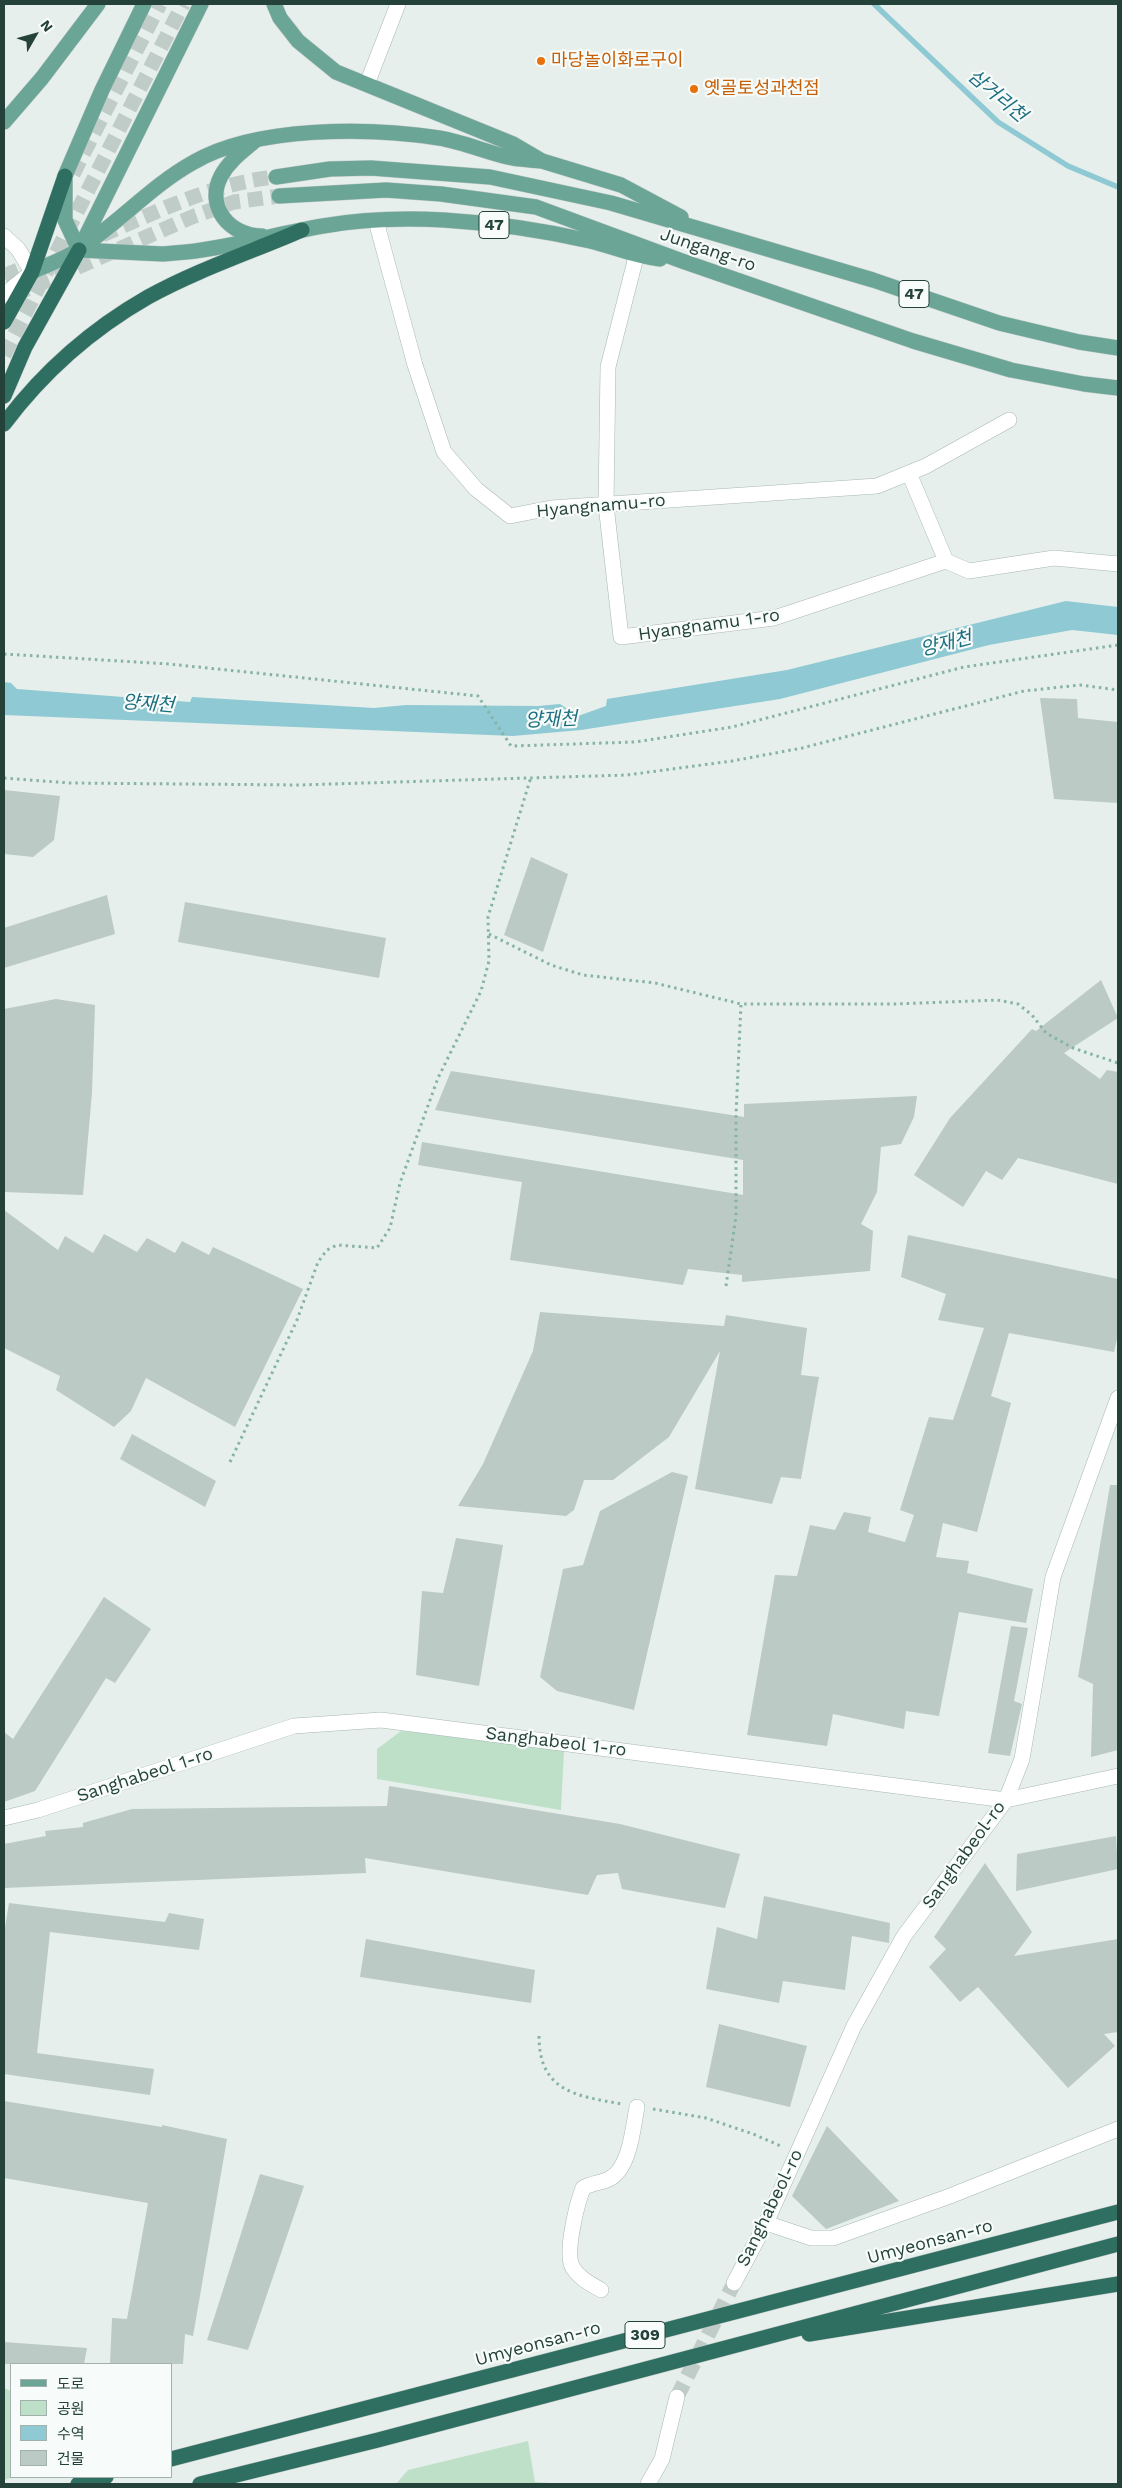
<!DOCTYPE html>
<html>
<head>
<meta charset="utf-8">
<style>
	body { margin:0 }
	#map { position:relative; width:1122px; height:2488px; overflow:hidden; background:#e6efeb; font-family:"Work Sans","Noto Sans KR",sans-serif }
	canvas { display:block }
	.frame { position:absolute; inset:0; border:5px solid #24423a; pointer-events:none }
	.legend { position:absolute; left:10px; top:2363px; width:162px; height:115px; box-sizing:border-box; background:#f7fbf9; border:1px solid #a3b1ad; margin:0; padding:6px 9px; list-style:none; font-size:15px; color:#24423a }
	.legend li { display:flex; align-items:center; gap:10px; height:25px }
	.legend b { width:25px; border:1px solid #a3b1ad }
	.north { position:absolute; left:10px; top:10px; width:50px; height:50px; -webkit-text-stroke:4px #f7fbf9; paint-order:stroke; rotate:52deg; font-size:14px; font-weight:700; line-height:20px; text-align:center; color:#24423a }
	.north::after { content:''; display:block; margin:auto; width:18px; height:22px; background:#24423a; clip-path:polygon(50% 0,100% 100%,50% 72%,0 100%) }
</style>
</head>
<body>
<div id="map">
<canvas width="1122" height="2488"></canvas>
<div class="frame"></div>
<ul class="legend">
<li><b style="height:6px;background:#6aa596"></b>도로</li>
<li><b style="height:14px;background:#bfe0c8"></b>공원</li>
<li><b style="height:14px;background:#8ec9d4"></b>수역</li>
<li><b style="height:14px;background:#bbcac4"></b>건물</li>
</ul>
<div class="north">N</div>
</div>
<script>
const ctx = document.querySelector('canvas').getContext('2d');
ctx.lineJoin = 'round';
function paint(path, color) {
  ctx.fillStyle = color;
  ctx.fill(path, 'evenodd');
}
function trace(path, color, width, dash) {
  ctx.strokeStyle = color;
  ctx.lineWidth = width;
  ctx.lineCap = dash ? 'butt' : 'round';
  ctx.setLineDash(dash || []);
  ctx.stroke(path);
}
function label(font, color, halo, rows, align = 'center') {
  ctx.font = font + ' "Work Sans","Noto Sans KR",sans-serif';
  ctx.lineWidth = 4.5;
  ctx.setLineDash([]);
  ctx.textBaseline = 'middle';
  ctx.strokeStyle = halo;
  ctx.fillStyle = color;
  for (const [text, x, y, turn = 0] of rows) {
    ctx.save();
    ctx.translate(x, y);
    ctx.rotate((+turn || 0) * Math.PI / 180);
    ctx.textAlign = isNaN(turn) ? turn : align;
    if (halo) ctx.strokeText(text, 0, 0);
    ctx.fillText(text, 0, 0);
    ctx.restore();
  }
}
paint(new Path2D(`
	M401,1731l124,10 39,10 -3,59 -184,-31v-30z
	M4,2388l7,3v86h3l-10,3z
	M528,2441l7,41 29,2h-168l12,-14z`), '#bfe0c8');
paint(new Path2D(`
	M1066,601l52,6v28l-46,-5 -83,15 -209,54 -199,31 -68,6 -509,-21v-33l7,1 6,6 173,13 2,-5 182,11 32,-3 132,1 22,-2 18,12 28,-10 1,-7 180,-29z`), '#8ec9d4');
trace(new Path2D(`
	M874,4l124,118 70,44 50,21`), '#8ec9d4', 5.5);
paint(new Path2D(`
	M1040,698l37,1 1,19 40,4v81l-64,-4z
	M4,790l56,6 -6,44 -21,17 -29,-3z
	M531,857l37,17 -25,78 -39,-17z
	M107,895l8,39 -111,34v-40z
	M185,902l201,36 -7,40 -201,-36z
	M1101,980l17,38 -54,35 36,26 7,-9 11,2v112l-100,-26 -16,22 -16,-9 -23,36 -49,-32 36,-57 82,-89 4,2z
	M56,999l39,6 -3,88 -9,102 -79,-3v-183z
	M451,1071l293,46v-13l173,-8 -3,21 -13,27 -20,3 -4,45 -16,32 12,7 -3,40 -128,11v-7l-54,-6 -5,16 -173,-25 12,-78 -104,-17 4,-23 321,53v-35l-308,-50z
	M4,1210l54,40 7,-14 28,17 11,-19 33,18 10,-14 28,15 7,-12 27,14 4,-8 90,42 -68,138 -89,-49 -15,33 -17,16 -58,-37 4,-14 -56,-28z
	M908,1235l210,44v55l-4,18 -105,-19 -18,63 20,7 -34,129 -34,-9 -7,34 33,4 -2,12 66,16 -7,34 -67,-11 -20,104 -33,-5 -2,18 -71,-15 -6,32 -80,-11 28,-160 22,1 13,-51 25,5 9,-18 27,5 -3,15 37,10 9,-27 -14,-5 29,-93 24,3 31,-92 -46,-8 8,-26 -45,-17z
	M540,1312l184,14 2,-11 81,13 -6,47 18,2 -18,102 -20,-2 -9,27 -77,-15 25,-138 -51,86 -56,43h-29l-10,30 -8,6 -108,-10 25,-42 50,-113z
	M132,1434l84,47 -11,26 -85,-48z
	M672,1472l16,4 -54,234 -77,-19 -17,-14 23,-108 20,-4 17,-54z
	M1110,1485h8v265l-27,7 2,-73 -15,-7z
	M456,1538l47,7 -24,141 -63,-11 6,-84 21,2z
	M104,1597l47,32 -36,54 -9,-5 -71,113 -31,11v-70l9,7z
	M1011,1626l17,2 -14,73 8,3 -12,52 -22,-3z
	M389,1786l231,38 120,30 -15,54 -103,-19 -4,-16 -21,2 -9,20 -223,-37 1,15 -362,15v-44l42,-8 -1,-5 38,-4v-4l49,-14 255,-3z
	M1116,1836l2,33 -102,22 1,-37z
	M985,1863l47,69 -18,24 104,-17v93l-14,2 11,12 -47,42 -90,-101 -18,15 -31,-35 17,-18 -12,-12z
	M764,1896l126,27 -1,20 -37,-7 -7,54 -62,-9 -4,22 -73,-14 11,-62 40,12z
	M9,1903l156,19 4,-9 35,6 -5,31 -149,-18 -13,121 117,16 -4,26 -146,-21v-141z
	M366,1939l169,31 -4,33 -171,-26z
	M719,2024l88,22 -17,61 -84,-20z
	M4,2101l158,26v-2l65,14 -34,197 -8,-2 -2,30h-73l2,-46 15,1 21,-116 -144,-25z
	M827,2126l72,75 -73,28 -34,-33z
	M260,2174l44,12 -56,164 -41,-10z
	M4,2342l83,6 -3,16h-80z`), '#bbcac4');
trace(new Path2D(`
	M102,235c57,-24 112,-52 174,-58
	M4,276l36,-15
	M14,295l178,-78 42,-15 45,-6
	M677,2397l57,-114`), '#bfccc8', 15, [15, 8]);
trace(new Path2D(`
	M73,174l87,-170
	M4,355l179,-351`), '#bfccc8', 15, [15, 8]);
const minor = new Path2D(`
	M367,84l31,-80
	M376,221l39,144 29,87 32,37 34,27 41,-8 326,-22 49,-20 83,-46
	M4,236l14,13 14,23 -28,23
	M636,257l-28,110 -2,138 15,132 153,-19 172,-57 -37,-88
	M946,561l23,10 85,-13 64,6
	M4,1818l34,-8 256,-84 87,-6 625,80 112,-24
	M766,2223l45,15h22l117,-42 168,-67
	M734,2283l32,-60 88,-197 50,-90 102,-136 16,-41 31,-182 65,-179
	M601,2290c-10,-6 -21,-11 -28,-22 -9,-14 4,-64 10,-80 9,-5 18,-5 26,-9 21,-10 24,-52 28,-72
	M648,2484l14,-25 15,-62`);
const major = new Path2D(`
	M274,4l6,14 18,23 38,31 177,72 29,17 79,24 60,32
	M4,122l38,-44 56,-74
	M256,140c-13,11 -27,21 -35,36 -16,31 9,60 41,60
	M276,177l54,-8 41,-1 119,9 121,26 262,77 126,43 80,19 39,6
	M279,196l107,-6 55,4 95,13 146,54 231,80 98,29 73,14 34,4
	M81,246l120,-242
	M79,250l84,4 23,-2c46,-5 91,-18 137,-26 40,-7 81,-8 121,-6 49,3 98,10 146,21 25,6 43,15 70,18
	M79,250l-14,-30v-44l37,-86 42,-86
	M32,272c15,-7 33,-13 47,-23 40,-26 73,-64 115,-87 62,-36 175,-35 245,-24 25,4 49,15 73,20 10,2 21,2 30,3`);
const highway = new Path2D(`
	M4,322l28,-50 33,-96
	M4,396l21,-49 54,-97
	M4,424c39,-52 88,-95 144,-127 49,-27 103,-45 154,-67
	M809,2334l309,-50
	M171,2459l947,-247
	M78,2484l28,-7
	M200,2484l178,-44 740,-196`);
trace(minor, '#a8b8b2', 16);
trace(major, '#c2cac8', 16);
trace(highway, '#c2cac8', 16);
trace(new Path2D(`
	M4,654l165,10 309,32 33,50 124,-4 97,-15 232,-60 154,-22
	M4,778l66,5 229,2 328,-10 105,-14 70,-13 222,-57 56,-6 38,5
	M489,934l62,31 32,10 72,8 86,21
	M726,1286l10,-70v-101l5,-111h156l100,-4 21,4 14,11 14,18 27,15 45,15
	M230,1462l67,-142 21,-58 9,-12 10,-5 40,3 13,-20 10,-45 38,-105 43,-87 8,-30 -1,-44 43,-140
	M539,2036c0,56 38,60 83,68
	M653,2109l53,9 47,16 30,13`), '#86b3a5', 3, [2.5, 4]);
trace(minor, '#fff', 15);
trace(major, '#6aa596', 15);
trace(highway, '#2f6f62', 15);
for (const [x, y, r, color] of [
	[541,61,5,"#e8710a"],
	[694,89,5,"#e8710a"]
]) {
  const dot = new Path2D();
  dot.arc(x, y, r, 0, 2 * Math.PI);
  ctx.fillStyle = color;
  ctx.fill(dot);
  trace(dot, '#f7fbf9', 2);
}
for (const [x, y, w] of [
	[494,225,30],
	[914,294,30],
	[645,2335,40]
]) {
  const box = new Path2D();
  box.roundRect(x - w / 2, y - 13.5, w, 27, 4);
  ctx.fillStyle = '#f7fbf9';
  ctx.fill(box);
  trace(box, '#24423a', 1);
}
label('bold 16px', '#24423a', null, [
	["47",494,225],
	["47",914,294],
	["309",645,2335]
]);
label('18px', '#c56008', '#f7fbf9', [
	["마당놀이화로구이",551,61],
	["옛골토성과천점",704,89]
], 'left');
label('18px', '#24423a', '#f7fbf9', [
	["Jungang-ro",708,250,19],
	["Hyangnamu-ro",601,506,-5],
	["Hyangnamu 1-ro",709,625,-8],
	["Sanghabeol 1-ro",556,1742,7],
	["Sanghabeol 1-ro",145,1775,-18],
	["Sanghabeol-ro",964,1855,-54],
	["Sanghabeol-ro",770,2208,-64],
	["Umyeonsan-ro",930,2242,-15],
	["Umyeonsan-ro",538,2344,-15]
]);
label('italic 19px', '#1c6f80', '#f7fbf9', [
	["삼거리천",997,96,40],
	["양재천",946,644,-14],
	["양재천",148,704,4],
	["양재천",551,720,-2]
]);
</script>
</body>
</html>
